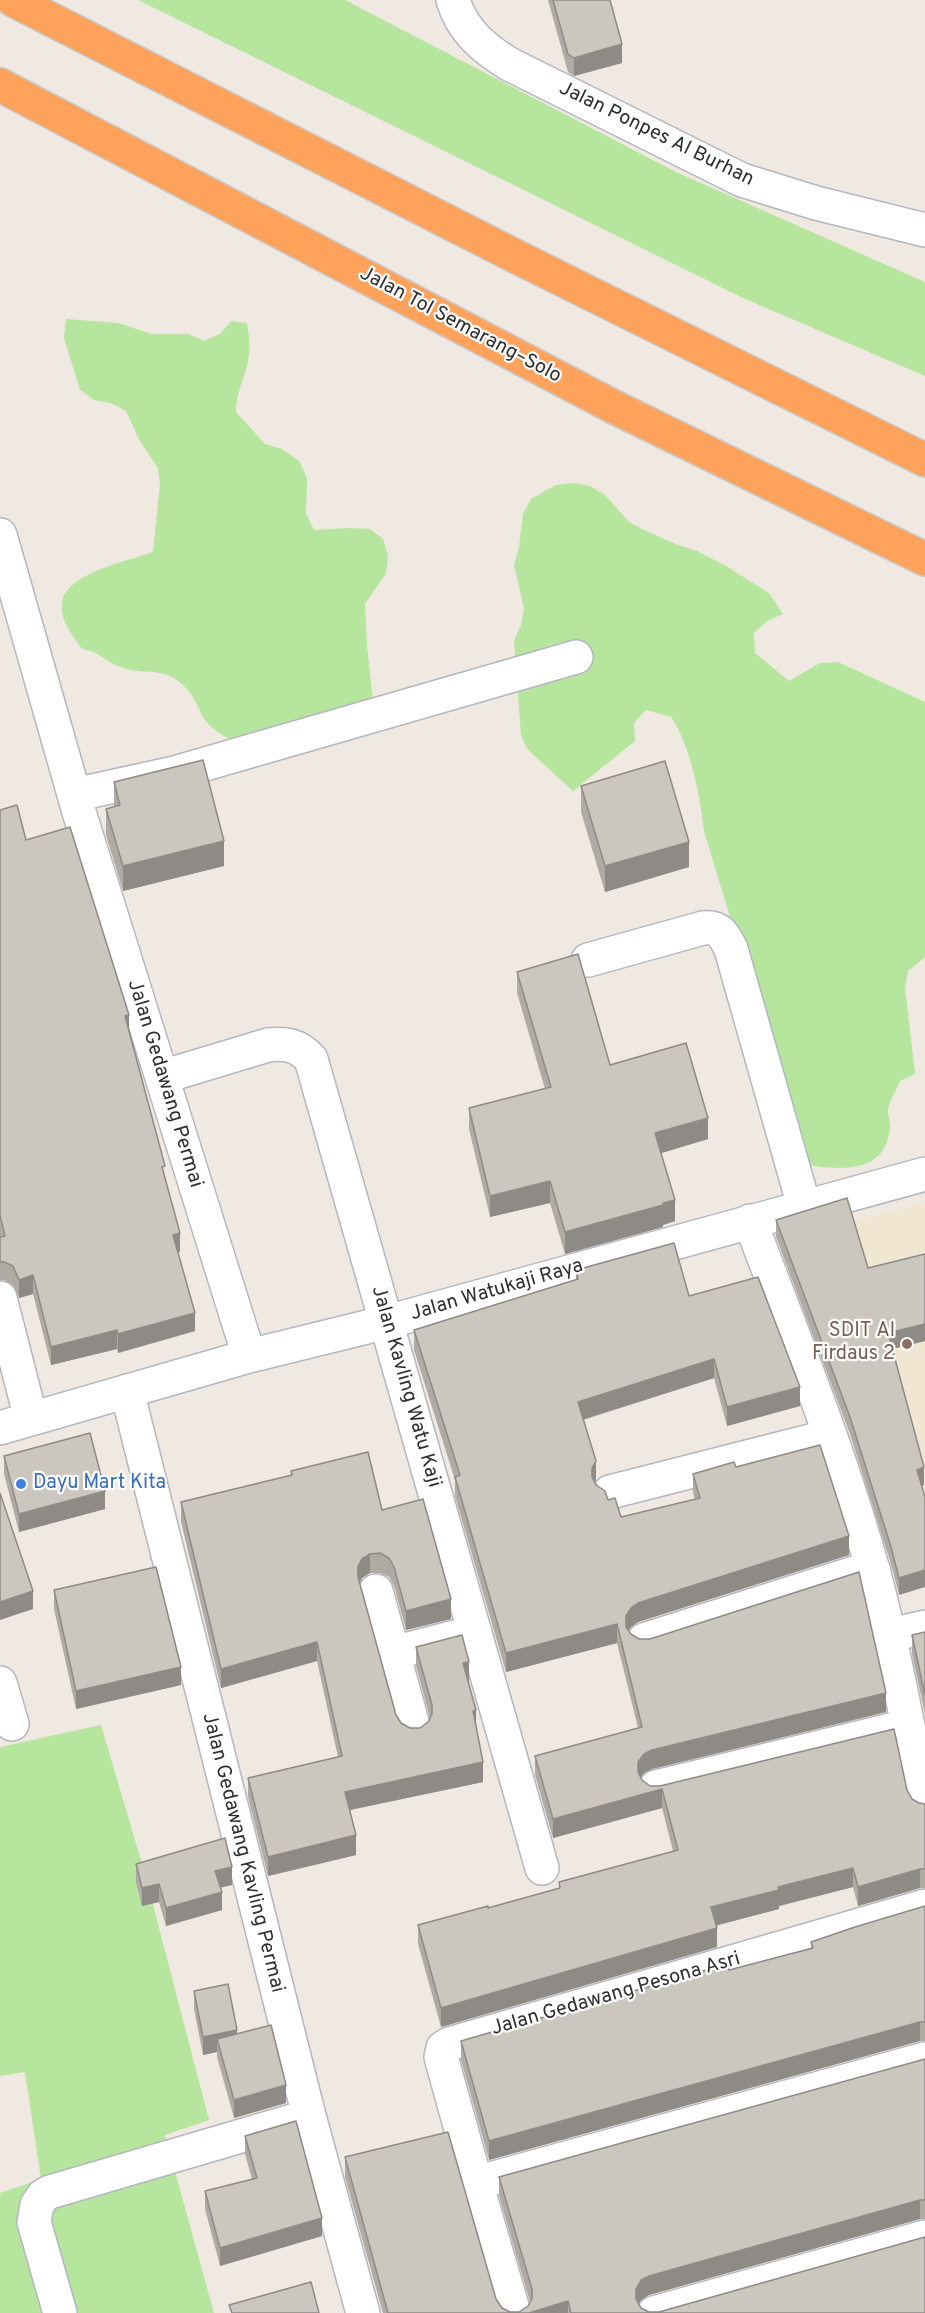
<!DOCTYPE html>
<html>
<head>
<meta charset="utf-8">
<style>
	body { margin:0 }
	canvas { display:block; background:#efe9e1 }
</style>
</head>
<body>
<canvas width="925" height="2313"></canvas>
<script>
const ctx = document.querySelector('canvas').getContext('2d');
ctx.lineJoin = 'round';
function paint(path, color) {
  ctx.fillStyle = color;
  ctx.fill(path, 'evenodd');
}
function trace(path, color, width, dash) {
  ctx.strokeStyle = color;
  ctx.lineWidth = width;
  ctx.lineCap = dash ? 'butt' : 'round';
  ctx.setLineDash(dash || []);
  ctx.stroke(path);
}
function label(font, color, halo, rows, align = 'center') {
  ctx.font = font + ' Overpass,sans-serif';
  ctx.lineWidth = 4.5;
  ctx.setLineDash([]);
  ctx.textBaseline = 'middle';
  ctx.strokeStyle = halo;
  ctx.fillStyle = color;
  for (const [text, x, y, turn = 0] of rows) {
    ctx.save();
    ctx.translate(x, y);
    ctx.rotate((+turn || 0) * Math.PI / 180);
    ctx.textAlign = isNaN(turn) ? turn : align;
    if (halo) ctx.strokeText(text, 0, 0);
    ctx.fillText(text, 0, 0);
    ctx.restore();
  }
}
paint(new Path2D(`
	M925,1202v264l-70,-245z`), '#f0e6d1');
paint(new Path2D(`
	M138,0h207l331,172 249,110v94l-182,-78z
	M66,319l52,4 34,11h36l16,7 16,-7 11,-13 16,2c2,13 4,25 1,38 -4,19 -12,30 -12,51l29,32 17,5 17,12 8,17 -1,35 8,17 37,-2 19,1 13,10 5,17 -2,17 -21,31 2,41 6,57 -142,38c-10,-6 -21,-12 -28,-23 -5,-10 -9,-20 -16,-28 -22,-24 -39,-13 -64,-21 -16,-5 -24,-17 -41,-19 -9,-13 -23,-30 -20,-47 5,-29 66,-41 91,-50l7,-68 -2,-16 -18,-27 -14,-30 -15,-8 -17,-3 -14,-10 -16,-52z
	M574,483l16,3 15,9 24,27 15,8 34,15 19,6 31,16 42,27 13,20 -16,7 -13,12 1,20 34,28 31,-18 18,-1 87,40v255l-17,14 -3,16 10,87 -15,7c-3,9 -12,21 -12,30 0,6 3,12 2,18 -6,47 -51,40 -85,36l-101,-334c-4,-36 -13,-84 -33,-114l-25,-7 -12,13 1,18 -62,50 -46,-42 -6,-14 -7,-94 7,-16 3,-17 -10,-43 5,-18 4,-33 8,-15 25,-14z
	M101,1725l44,149 64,246 -44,15 49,178h-214v-120l41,-14 -16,-107 -25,4v-329z`), '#b6e59e');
const minor = new Path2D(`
	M453,0c9,30 30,48 56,64l233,116 74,23 109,27
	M0,535l79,277 170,544
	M74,795l100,-22 402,-116
	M588,960l115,-32c17,-2 21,7 28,21l73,257
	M162,1077l106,-32c18,-2 30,0 43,14l231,809
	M750,1221c44,117 91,233 124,353 21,76 33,154 51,231
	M0,1298l31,121
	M127,1391l182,725 54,197
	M0,1428l249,-72 138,-34 538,-148
	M610,1492l220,-56
	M376,1591l17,62
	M891,1635l34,-8
	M644,1640l226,-72 4,3
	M0,1683l12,41
	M414,1729l-21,-76 82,-21
	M656,1787l251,-61
	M476,2183l-35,-126 2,-9 6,-4 476,-138
	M60,2313l-26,-91 3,-17 6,-9 7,-4 259,-76
	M514,2313l-38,-130 449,-124
	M654,2313l271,-76`);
const highway = new Path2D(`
	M13,0l502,256 410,204
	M0,85l616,323 309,151`);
trace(minor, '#b4b7c1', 36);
trace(highway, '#c9c9c9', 36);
trace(minor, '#fff', 33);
trace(highway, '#ffa35c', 33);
paint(new Path2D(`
	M548,0h62l12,63 -48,13 -6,-4z
	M114,782l110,84 -101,25 -17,-56v-26l8,-2z
	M581,786l108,81 -84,25 -24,-80z
	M0,810l26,30 103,188 36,149 15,75h-2l17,79 -77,22 -1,-4 -66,16 -18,-71 -14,4 -6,-13 -9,-5h-4z
	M517,972l93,93 98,74 -47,14 14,68 -12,4v2l-98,27 -15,-51 -60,14 -21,-88v-21l76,-19 -28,-96z
	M776,1220l92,48 57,-14v87l-33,8 32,136 -2,1 -23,109 -8,-31 -41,-130 -74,-197z
	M576,1270l113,26 111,110 -73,20 -13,-48 -131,42 13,60 -1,2 26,35 74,-17 -2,-7v-19l43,-7 113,88 -211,67 -7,5 -2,3 2,4 8,5 247,73 -234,57 -8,4 -3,4 1,3 8,6 257,4 5,9 7,4 6,1v84h-5l-62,18 -5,-19 -74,19v3l-63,16 1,22 -276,80 -23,-83v-19l70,-17 71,-20v-6l114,-31 -11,-43 -109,30 -18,-63v-19l103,-28 -21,-85 -111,29 -51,-176v-16l-41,-130v-20l162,-50z
	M4,1456l101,53 -86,23 -15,-58z
	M291,1471l91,39 69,109 -45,11 -12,-44 -5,-9 -9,-4h-10l-8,5 -2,5 36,132 5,8 9,5h10l8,-6 2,-4 -14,-52v-19l53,34h-1l8,47 7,54 -133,28 6,45 -88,21 -20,-79v-19l90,-21 -21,-96 -96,27 -40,-166v-20l110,-27z
	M54,1590l127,95 -105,24 -22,-100z
	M925,1632v82l-13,-60v-19z
	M136,1864l96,21 -12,2 2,23 -56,16 -7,-24 -17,4 -6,-24z
	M925,1906v135h-5l-431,119 -28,-100v-19l350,-93v-6z
	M194,1991l43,43 49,69 -52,15 -17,-61v-5l-14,3 -9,-46z
	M925,2059v160h-5l-271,76 -8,5 -2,3 2,5 8,4 276,1h-542l-38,-136v-20l151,142 6,9 8,4h9l9,-6 2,-4 -31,-106v-19z
	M245,2136l77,100 -102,30 -15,-57v-18l47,-12 -7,-25z`), '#afaba4');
paint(new Path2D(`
	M622,44v19l-48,13v-18z
	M224,841v25l-101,25v-25z
	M689,842v25l-84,25v-26z
	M129,1015v18l-4,-17z
	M708,1118v21l-53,16v-22z
	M550,1181v22l-60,14v-21z
	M675,1200v21l-12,4v2l-98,27v-22z
	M180,1233v19l-7,1v-18z
	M33,1275v19l-14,4v-18z
	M195,1313v18l-77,22v-19z
	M925,1324v17l-37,9v-17z
	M117,1330v19l-66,16v-18z
	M714,1359v19l-136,43v-19z
	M800,1387v19l-73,20v-19z
	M596,1461v19l-4,8v-20z
	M924,1467v18l-7,2v-17z
	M105,1491v18l-86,23v-18z
	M849,1536v19l-211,67 -7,5 -5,8v-19l5,-8 7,-5z
	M370,1554v19l-8,5 -4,8v-20l4,-7z
	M925,1570v17l-26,8v-17z
	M33,1591v18l-33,11v-18z
	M451,1599v20l-45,11v-19z
	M617,1624v19l-111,29v-19z
	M317,1642v19l-96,27v-19z
	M469,1662v19l-6,2v-20z
	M181,1667v18l-105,24v-18z
	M886,1693v19l-234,57 -8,4 -6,8v-19l6,-8 8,-4z
	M476,1710v20l-3,-19z
	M483,1762v20l-138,29v-19z
	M662,1789v19l-109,30v-19z
	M356,1835v20l-88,21v-19z
	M232,1867v18l-17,4v-18z
	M853,1868v19l-74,19v3l-68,18v-20l67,-20z
	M920,1869v19l-62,18v-19z
	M159,1884v18l-17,4v-18z
	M222,1892v18l-56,16v-18z
	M717,1928v19l-276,80v-19z
	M920,2022v19l-431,119v-19z
	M237,2030v18l-20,-9v13l-14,3v-18z
	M286,2085v18l-52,15v-18z
	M920,2200v19l-271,76 -8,5 -5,8v-19l5,-9 8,-4z
	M322,2218v18l-102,30v-18z
	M568,2301v12h-39z`), '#8e8b86');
const building = new Path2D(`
	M553,0h57l12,44 -48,14 -6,-4z
	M203,760l21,81 -101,25 -17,-57 14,-4 -6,-23z
	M665,761l24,81 -84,24 -24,-80z
	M17,805l9,35 44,-13 59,188 -4,1 40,150 -3,1 18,66 -7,2 22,78 -77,21 -1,-4 -66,17 -18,-72 -14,5 -6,-14 -9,-4h-4v-25l5,-1 -5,-20v-406z
	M578,954l32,111 76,-22 22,75 -53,15 20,67 -12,3v2l-98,27 -15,-51 -60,15 -21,-88 82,-21 -34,-115z
	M847,1198l21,70 57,-14v70l-37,9 36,134 -7,3 8,27v73l-26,8 -8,-31 -41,-130 -74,-197z
	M674,1243l15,53 69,-19 42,110 -73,20 -13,-48 -136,43 18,59 -4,7v9l4,8 9,6 3,9 7,-2 6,19 79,-19 -7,-24 41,-12 2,5 84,-22 29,91 -211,67 -7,5 -5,8v11l5,7 8,5h11l209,-67 27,121 -234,57 -8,4 -6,8v10l4,8 8,6h10l234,-57 13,61 5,9 7,4 6,1v65h-5l-62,18 -5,-19 -75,19 1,3 -68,17 6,21 -276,80 -23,-83 70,-19v2l72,-20 -1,-6 119,-32 -16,-61 -109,30 -18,-63 107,-29 -25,-103 -111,29 -51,-176 5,-2 -46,-145 164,-51 -2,-9z
	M90,1433l15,58 -86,23 -15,-58z
	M368,1452l14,58 41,-11 28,100 -45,12 -12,-44 -5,-9 -9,-5 -10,1 -8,5 -4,7v11l38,138 5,8 9,5h10l8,-6 4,-8v-9l-16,-58 46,-12 7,27 -6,1 13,47 -3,1 10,51 -138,30 11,43 -88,22 -20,-79 94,-22 -25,-114 -96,27 -40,-167 111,-27 -1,-4z
	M0,1493l33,98 -33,11z
	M156,1567l25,100 -105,24 -22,-101z
	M925,1632v63l-13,-60z
	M225,1838l7,29 -17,4 7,21 -56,16 -7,-24 -17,4 -6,-24z
	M925,1906v116h-5l-431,119 -28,-100 266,-77 2,6 84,-22 -2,-6 44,-15z
	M228,1984l9,46 -34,7 -9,-46z
	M271,2025l15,60 -52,15 -17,-61z
	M925,2059v141h-5l-271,76 -8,4 -5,9v10l5,9 8,4h10l266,-75v76h-354l-3,-12 -39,12h-141l-43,-156 103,-25 48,167 6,9 8,4h9l9,-6 4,-7v-10l-33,-112z
	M296,2121l26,97 -102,30 -15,-57 52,-13 -12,-42z
	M311,2282l8,31h-87l-3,-8z`);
paint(building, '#cbc7bf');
trace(building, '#8e8b86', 1.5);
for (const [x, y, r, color] of [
	[907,1344,6,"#8d6e63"],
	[21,1484,6,"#3f7fe0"]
]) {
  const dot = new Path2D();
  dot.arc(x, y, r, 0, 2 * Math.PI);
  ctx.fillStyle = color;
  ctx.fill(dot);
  trace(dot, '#fff', 2);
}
label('20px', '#2e2e2e', '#fff', [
	["Jalan Ponpes Al Burhan",656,135,26],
	["Jalan Tol Semarang–Solo",460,326,28],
	["Jalan Gedawang Permai",164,1084,73],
	["Jalan Watukaji Raya",497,1291,-16],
	["Jalan Kavling Watu Kaji",405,1387,74],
	["Jalan Gedawang Kavling Permai",242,1853,76],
	["Jalan Gedawang Pesona Asri",616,1995,-16]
]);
label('20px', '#785e54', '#fff', [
	["SDIT Al",895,1332],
	["Firdaus 2",895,1355]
], 'right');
label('20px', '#366cbe', '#fff', [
	["Dayu Mart Kita",33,1484]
], 'left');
</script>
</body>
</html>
